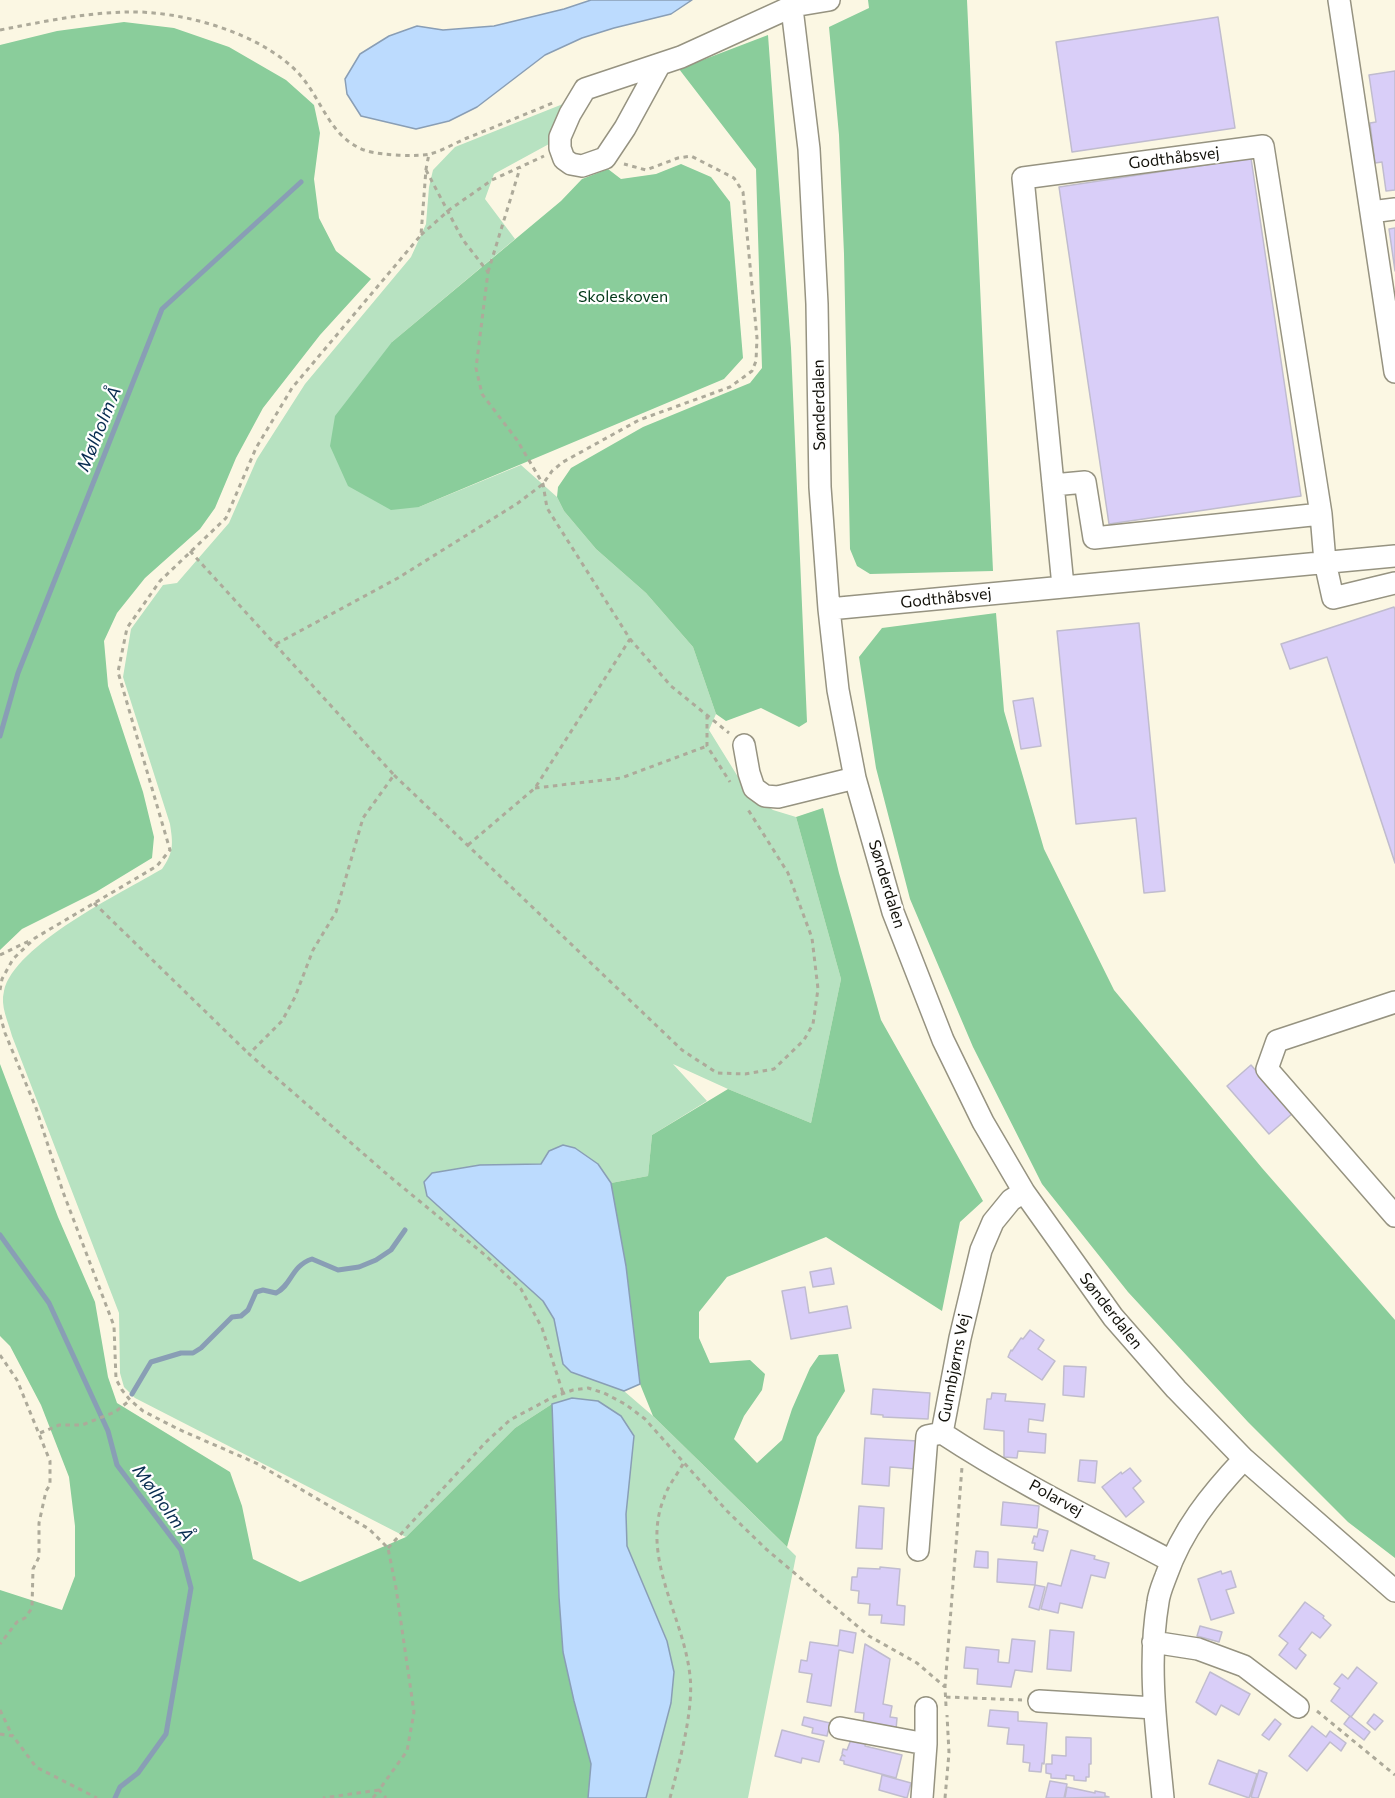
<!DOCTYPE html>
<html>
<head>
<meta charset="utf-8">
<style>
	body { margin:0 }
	canvas { display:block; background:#fbf7e3 }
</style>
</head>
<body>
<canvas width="1395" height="1798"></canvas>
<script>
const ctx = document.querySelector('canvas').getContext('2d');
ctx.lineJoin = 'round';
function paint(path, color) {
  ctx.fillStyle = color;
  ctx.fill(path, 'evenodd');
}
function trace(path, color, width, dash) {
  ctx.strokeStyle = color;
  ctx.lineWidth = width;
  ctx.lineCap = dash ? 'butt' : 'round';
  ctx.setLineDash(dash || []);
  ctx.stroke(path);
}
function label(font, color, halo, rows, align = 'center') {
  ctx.font = font + ' Commissioner,sans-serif';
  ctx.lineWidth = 4.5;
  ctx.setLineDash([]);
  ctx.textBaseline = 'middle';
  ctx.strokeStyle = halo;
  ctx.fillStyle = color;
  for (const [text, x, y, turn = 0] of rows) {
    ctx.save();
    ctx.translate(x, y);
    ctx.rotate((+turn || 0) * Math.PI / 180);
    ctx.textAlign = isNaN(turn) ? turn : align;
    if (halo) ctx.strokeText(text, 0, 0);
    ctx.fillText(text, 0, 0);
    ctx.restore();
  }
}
paint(new Path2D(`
	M568,102l-19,42 -55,30 -9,25 30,40 -123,103 27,165 102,-42 36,32 7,14 32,38 50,44 47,54 23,67 -7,16 39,63 25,17 23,7 45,162 -30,144 -83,-34 -55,-25 34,37 -55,34 -4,41 -37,7 -13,-19 -49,-13 -8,13 -61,1 -48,8 -5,23 116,105 11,18 9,45 8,8 53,19 29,25 143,140 -48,242h-102l25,-95 3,-31 -7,-32 -40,-94 -1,-32 -54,-116 -20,6 -37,24 -109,109 -271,-139 -11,-11 -4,-14 -1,-60 -107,-277c-4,-15 -12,-30 -8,-45 10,-46 117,-98 158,-122 12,-17 11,-25 8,-45l-47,-147 8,-48 32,-44 14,-2 52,-60 28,-64 48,-75 106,-127 15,-33 3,-37 4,-17 22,-23z`), '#b7e2c1');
paint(new Path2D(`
	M868,0h99l26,571 -123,3 -13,-8 -7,-17 -6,-295 -5,-119 -10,-108 40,-19z
	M124,22l50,6 55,19 57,33 28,25 6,28 -6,46 5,39 17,33 35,28 -51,56 -57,73 -27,50 -21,50 -15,21 -55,49 -28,35 -13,28 4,45 35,106 11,45 -2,21 -56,34 -74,37 -22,21v-905l57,-14z
	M768,35l23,313 16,374 -8,5 -38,-19 -35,13 -10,-7 -23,-67 -47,-54 -50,-44 -32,-38 -7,-14 1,-10 13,-19 72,-41 107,-44 12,-15 -6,-199 -77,-100z
	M681,164l30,13 19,25 13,156 -19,21 -305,128 -28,3 -43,-24 -18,-40 5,-30 57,-74 169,-141 21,-22 26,-10 13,10 35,-5z
	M996,613l8,98 40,138 70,141 148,178 133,152v238l-47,-36 -100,-100 -120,-130 -86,-108 -69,-137 -63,-148 -34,-131 -17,-111 23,-29z
	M823,808l16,65 42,147 102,181 -23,21 -18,89 -116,-74 -99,40 -28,35v26l11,25 40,-3 15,14 -3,16 -18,26 -10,23 23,24 25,-23 10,-31 18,-41 9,-13 19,-1 7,37 -28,46 -30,110 -134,-131 -13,-32 -14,-118 -15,-83 37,-7 4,-41 76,-46 83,34 30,-144 -45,-162z
	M0,1064l58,153 37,85 13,75 9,26 113,69 12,34 11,53 47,23 106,-45 109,-109 37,-24 7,193 4,55 11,49 17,63 -3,34h-588v-208l62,20 13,-34v-50l-6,-49 -28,-72 -31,-59 -10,-10z`), '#8acd9b');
const water = new Path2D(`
	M591,0h101l-21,14 -57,14 -32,10 -37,17 -68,52 -28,14 -33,8 -55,-13 -14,-22 -2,-15 15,-25 29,-18 28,-10 26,4 51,-4 70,-17z
	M563,1145l12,3 23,16 13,19 15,83 14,118 -16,7 -53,-19 -8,-8 -9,-45 -11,-18 -116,-105 -3,-14 8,-9 48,-8 61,-1 8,-13z
	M572,1398l26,3 23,15 13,20 -8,78 1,32 40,95 7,31 -3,31 -25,95h-58l3,-34 -17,-63 -11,-49 -4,-55 -7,-193z`);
paint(water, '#bcdbfe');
trace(water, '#899eb5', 1.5);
trace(new Path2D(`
	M0,736l18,-63 144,-364 139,-127
	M0,1235l49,68 59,128 9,34 64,85 10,38 -25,146 -28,39 -18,14 -5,11
	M132,1394l19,-32 30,-9h12l8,-5 31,-31 9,-1 7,-6 8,-18 7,-2 13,3c16,-8 15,-27 36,-34l26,11 21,-3 17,-7 15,-10 14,-20`), '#899eb5', 5);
const building = new Path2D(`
	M1218,17l17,111 -163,24 -16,-110z
	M1395,71v119l-9,1 -4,-29 -7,1 -5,-40 6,-1 -7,-47z
	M1251,158l50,338 -192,28 -50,-337z
	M1395,228v43l-6,-42z
	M1394,607l1,3v253l-68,-206 -37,12 -9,-25z
	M1139,623l26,268 -21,2 -8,-75 -60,6 -19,-193z
	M1033,698l8,48 -20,3 -8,-48z
	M1251,1065l42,48 -24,21 -42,-48z
	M831,1268l3,16 -21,3 -3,-15z
	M805,1287l4,26 38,-7 4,22 -60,11 -9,-48z
	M1030,1330l14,10 -6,9 17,12 -13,19 -34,-23 3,-7 1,1 9,-13 2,1z
	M1064,1366l22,1 -2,30 -21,-2z
	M873,1389l57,4 -2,26 -45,-2v-2l-12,-1z
	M992,1393l14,1 -1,7 40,3 -2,17 -14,-2 -1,13 18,2 -1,19 -27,-2 -1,7 -13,-1v-26l-20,-2 3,-30h4z
	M865,1438l53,3 -2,28 -26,-2 -1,19 -27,-2z
	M1080,1460l17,1 -2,22 -17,-2z
	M1130,1468l11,13 -8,7 11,14 -18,15 -24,-30 19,-15 1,2z
	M1003,1502l36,4 -2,22 -36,-3z
	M859,1506l25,2 -2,41 -26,-1z
	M1039,1529l9,2 -5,20 -9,-2 1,-6h-3l2,-7 3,1z
	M1071,1550l24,6 -1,3 15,4 -4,15 -14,-3 -9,33 -22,-5 -2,10 -17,-4 7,-26 13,3z
	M976,1551l12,1v16l-14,-1z
	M998,1559l39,3 -2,23 -38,-3z
	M880,1567l20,2 -3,36 8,1 -1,19 -23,-2 1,-8h-13l1,-11 -12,-1 1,-12 -8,-1 1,-13h5l1,-9 22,1z
	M1221,1571l1,3 9,-3 5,16 -10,3 8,23 -23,7 -13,-41z
	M1035,1585l10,2 -6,23 -10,-3z
	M1305,1602l19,14 -1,2 8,7 -11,13 -8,-6 -13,17 7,6 -10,14 -17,-14 9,-12 -9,-7z
	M1200,1626l22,6 -3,10 -22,-6z
	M840,1630l16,3 -3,20 -14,-3 -8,56 -24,-4 5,-28 -13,-2 2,-12 6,1 3,-19 28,4z
	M1050,1630l24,2 -3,39 -24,-2z
	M1012,1639l23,2 -3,31 -17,-2 -4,17 -34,-3 1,-15 -14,-1 2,-21 33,3 -1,12 11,1z
	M865,1644l25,15 -7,45 9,2 -2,11 7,1 -1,12 -33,-6 1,-11 -9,-1z
	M1357,1667l20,16 -26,34 -20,-16 9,-13 -6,-4 8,-10 6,5z
	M1210,1672l40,22 -11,21 -18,-10 -5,10 -20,-13z
	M990,1710l28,2v9l29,2 -3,41 -2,-1 -1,9 -12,-1 1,-8 -7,-1 1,-17 -17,-1 2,-16 -21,-2z
	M1374,1714l9,7 -8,9 -8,-7z
	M1350,1716l20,16 -6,8 -20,-16z
	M804,1717l26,6 -3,13 -15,-3 1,-5 -11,-3z
	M1275,1719l6,5 -12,16 -7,-5z
	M1312,1726l14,11 4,-6 16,12 -5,8 -11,-9 -23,29 -18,-15z
	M782,1730l42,11 -5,21 -17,-4 -1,5 -26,-7z
	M852,1737l14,4 -1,5 37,9 -6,23 -52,-14v-3l-4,-1 2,-5 3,1 -3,-2 1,-5 4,1z
	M1066,1737l25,1v26h-2v13h-3v4l-12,-1v-4l-8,-1v4l-15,-1v-4l-5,-1v-9h6v-9l14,1z
	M1218,1760l39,14 -8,24 -40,-14z
	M1259,1770l8,3 -9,25h-3l-4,-1z
	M882,1775l29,8 -4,15 -28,-8z
	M1050,1781l17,3 -3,14h-18z
	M1067,1787l28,6v-2l10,2v3l4,1 -44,1z`);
paint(building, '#d9cef8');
trace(building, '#c0bcce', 1.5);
const minor = new Path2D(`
	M791,0l18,149 8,155 3,183 9,122 9,81 17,88 38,134 50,128 40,82 41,70 89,125 63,72 68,70 151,132
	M1339,0l56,372
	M660,64l-35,64 -20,30 -23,8 -11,-2 -7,-5 -4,-11v-11l10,-23 15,-25 96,-32 112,-51 36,-6
	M1371,212l24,-3
	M1053,485l32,-3 9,56 227,-24
	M1063,586l-40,-408 240,-32 58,368 4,48 8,36 62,-15
	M829,609l566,-53
	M744,745l5,28 5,15 11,8 13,1 77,-19
	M1395,1002l-118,39 -10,28 128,147
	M942,1433c73,48 152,87 229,128
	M942,1433l18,-95 21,-88 12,-28 18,-22 13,-8
	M918,1550l9,-114 15,-3
	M1153,1642l45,7 46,17 54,41
	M1039,1701l115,7
	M840,1728l86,16
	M922,1798l4,-54v-36
	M1163,1798c-6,-64 -16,-132 -5,-196 1,-9 5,-18 8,-26 16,-46 45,-82 78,-117`);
trace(minor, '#969381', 24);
trace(new Path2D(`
	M0,30c41,-8 84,-17 126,-18 54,-2 137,21 174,63 23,26 30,64 67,76 13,4 49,6 63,3 12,-3 25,-11 37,-16 30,-12 59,-24 88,-36
	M426,170l37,70 25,32 -12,96 6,26 35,46 26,44 4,24 83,131 41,47 58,47
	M421,235l28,-25 43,-30 52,-24
	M488,272l32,-104
	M190,551l204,224 -31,43 -27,94 -23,38 -18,47 -13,24 -33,33 140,122 96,79 36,34 21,39 21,65
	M276,644l122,-66 120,-75 25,-19 9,-13 11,-9 76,-42 91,-33 22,-16 4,-10 1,-23 -14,-146 -9,-14 -43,-22 -13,2 -32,12 -22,-6
	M707,715v31l23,36
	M394,775l288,275 35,23 28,1 29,-5 30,-29 9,-16 5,-35 -6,-51 -24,-65 -41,-65
	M535,788l86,-10 86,-32
	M468,845l67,-57 95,-149
	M94,903l155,151
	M0,955l31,-15
	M0,990l2,-11 11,-20 22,-21 122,-72 13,-16 -52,-178 9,-44 33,-47 66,-63 30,-70 36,-60 129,-153 5,-66 3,-15
	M0,1015l5,18 31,75 27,84 51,134 2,53 6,11 8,10 13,11 35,18 78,34 113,66 19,19 8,40 18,124 -7,39 -28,39 -56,8
	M0,1355l17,25 33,81v24l-4,6 -7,32v34l-6,12 -1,39 -7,10 -8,4 -17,22
	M40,1433l19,-8h23l33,-13 14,-11
	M388,1548l98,-106 24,-22 43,-23 20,-7 15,-2 16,5 21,11 20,15 82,92 39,38 103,87 48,27 28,24
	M946,1697l76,3
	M946,1706l-1,-19 17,-220
	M0,1710l12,25
	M1317,1711l78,64
	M0,1734l13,2 23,31 61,31
	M373,1798l6,-8 7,8
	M670,1798c9,-34 24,-88 20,-122 -6,-59 -50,-119 -26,-178 4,-13 14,-24 20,-36
	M945,1798l4,-45 -2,-38`), '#adaa9a', 3, [4.5, 4.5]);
trace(minor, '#fff', 21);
label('16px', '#12110a', '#fff', [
	["Godthåbsvej",1174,158,-7],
	["Sønderdalen",819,405,-91],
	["Godthåbsvej",946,598,-6],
	["Sønderdalen",887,884,73],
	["Sønderdalen",1111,1311,52],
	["Gunnbjørns Vej",954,1368,-79],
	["Polarvej",1056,1498,29]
]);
label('16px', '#023818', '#fff', [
	["Skoleskoven",623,297]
]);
label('italic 18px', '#082c50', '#fff', [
	["Mølholm Å",99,429,-68],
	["Mølholm Å",163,1503,54]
]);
</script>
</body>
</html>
